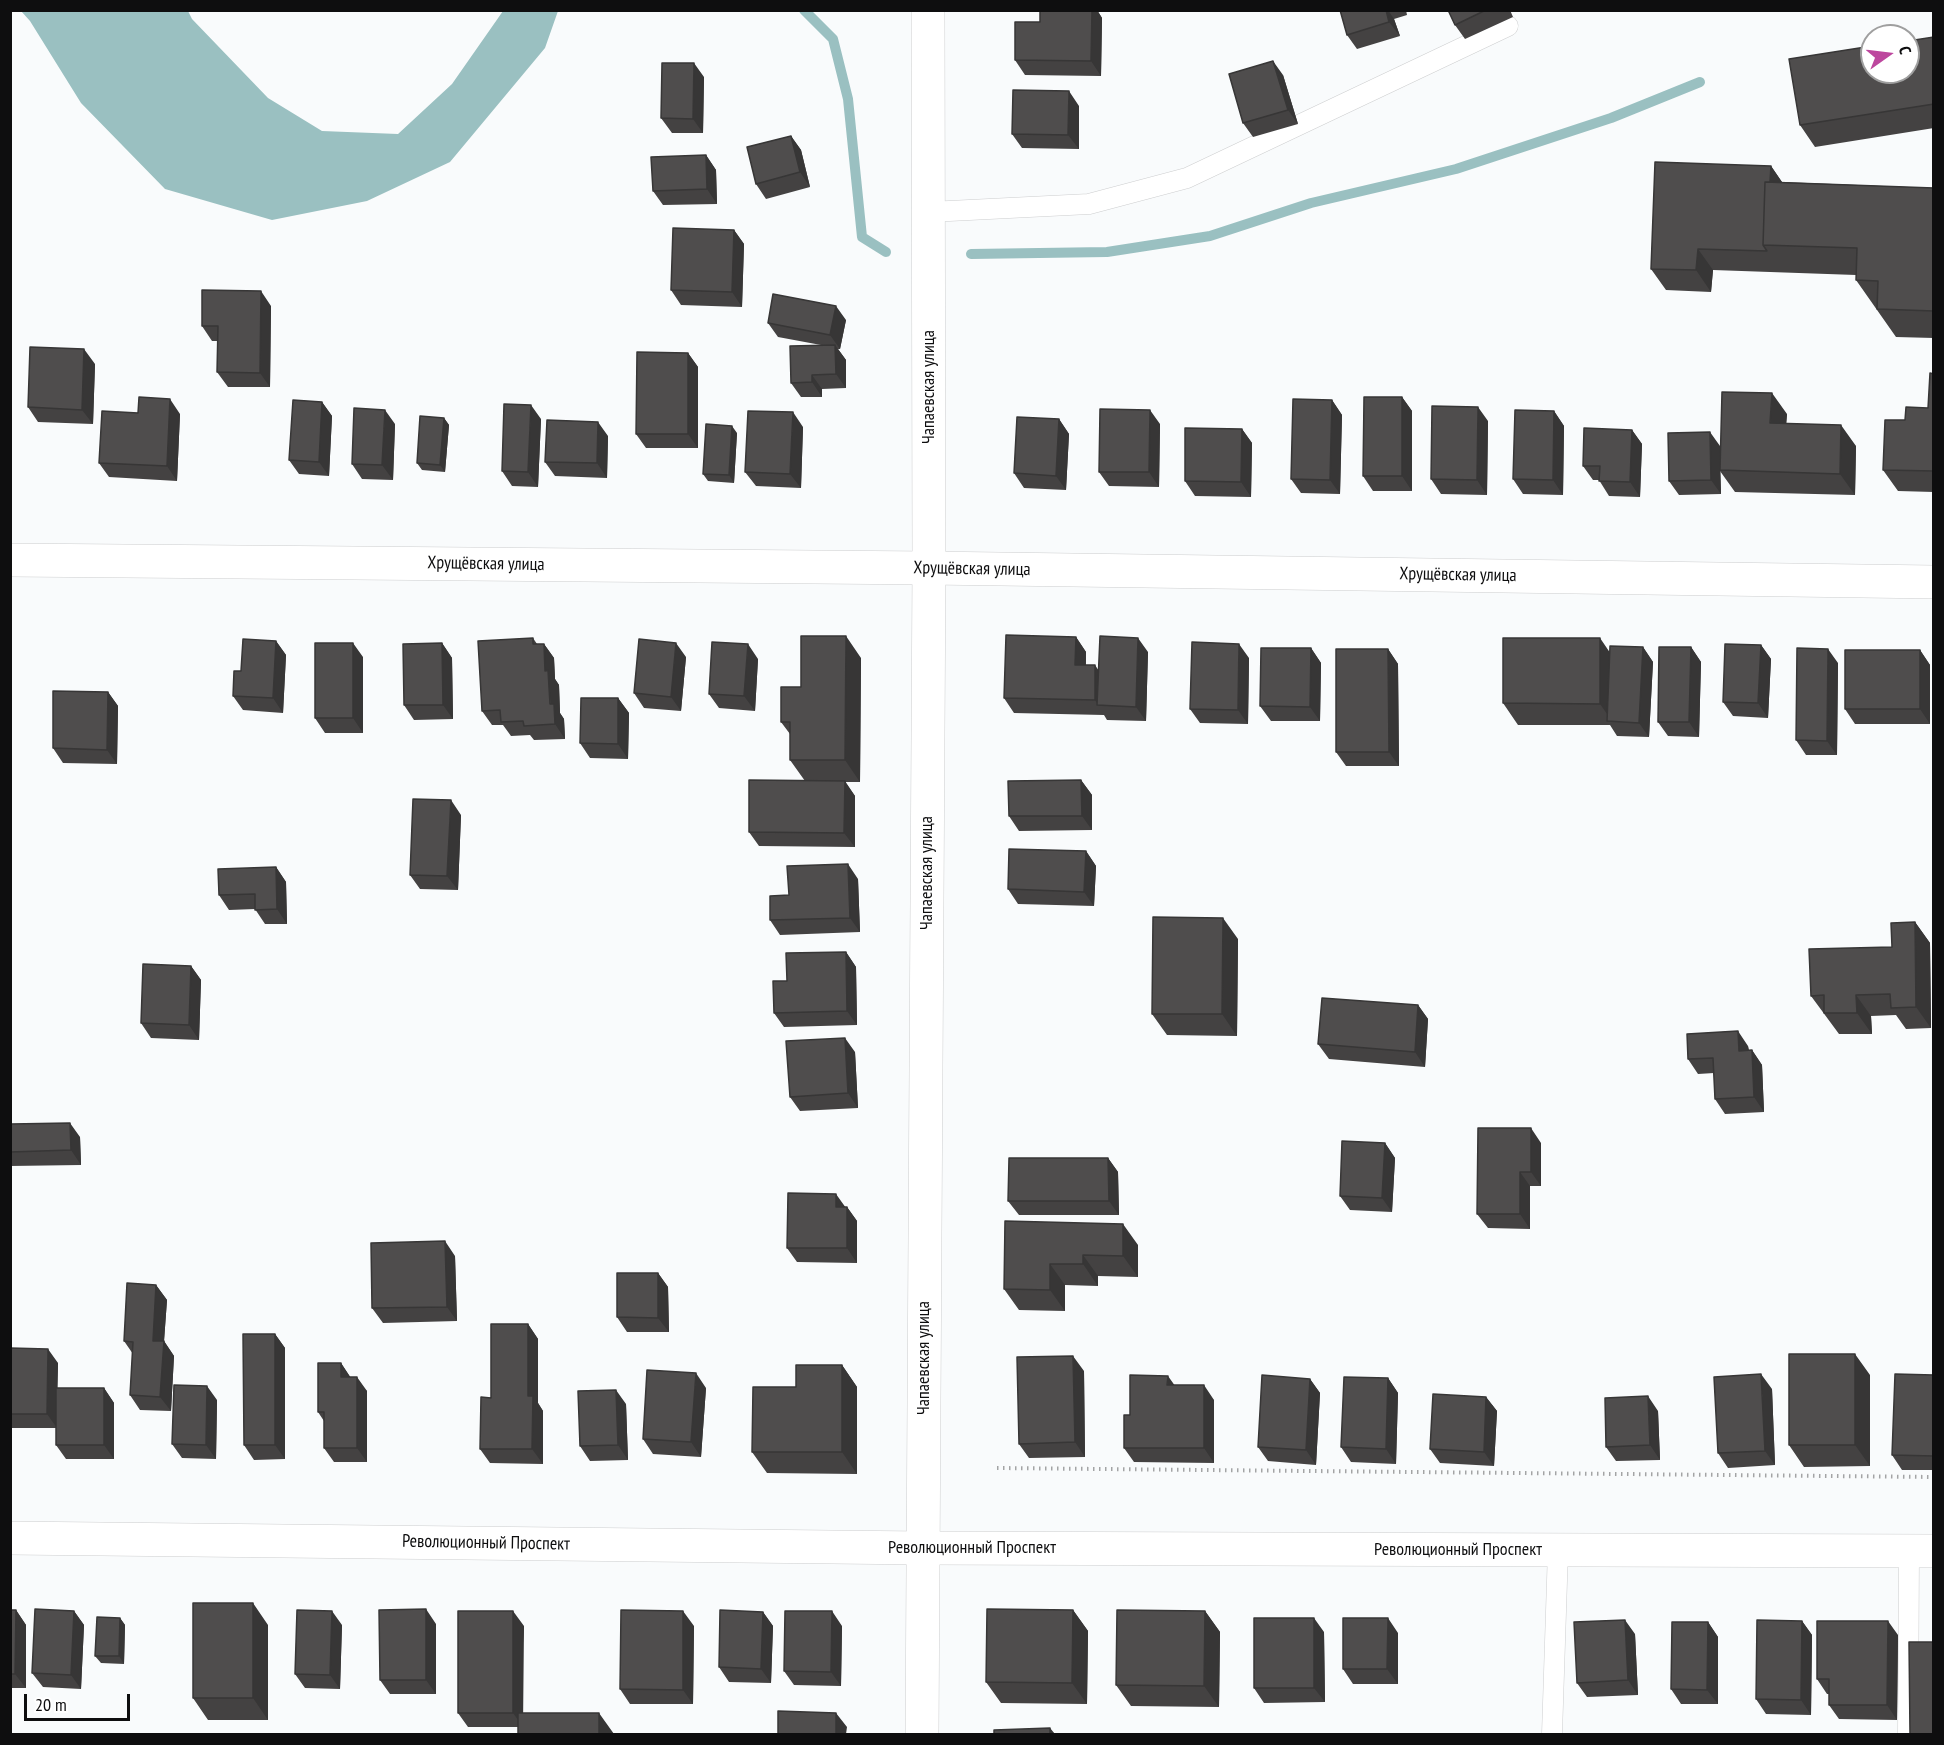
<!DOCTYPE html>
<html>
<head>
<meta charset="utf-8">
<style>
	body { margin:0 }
	#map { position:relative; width:1944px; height:1745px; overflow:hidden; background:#f9fbfc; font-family:"PT Sans Narrow",sans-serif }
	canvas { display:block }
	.frame { position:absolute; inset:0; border:12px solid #0e0e0f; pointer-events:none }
	.north { position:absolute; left:1860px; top:24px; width:60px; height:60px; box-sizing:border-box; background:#fff; border:2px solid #9f9f9f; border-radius:50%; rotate:76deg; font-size:16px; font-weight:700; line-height:24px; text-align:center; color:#0e0e0f }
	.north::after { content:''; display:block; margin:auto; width:21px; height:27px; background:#bd479e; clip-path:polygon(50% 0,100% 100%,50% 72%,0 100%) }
	.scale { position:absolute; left:24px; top:1694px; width:106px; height:27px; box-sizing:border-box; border:3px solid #0e0e0f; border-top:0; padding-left:8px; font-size:18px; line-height:21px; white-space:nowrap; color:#0e0e0f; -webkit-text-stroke:4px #fff; paint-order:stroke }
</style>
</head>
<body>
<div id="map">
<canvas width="1944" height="1745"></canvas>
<div class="frame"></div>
<div class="north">С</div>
<div class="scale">20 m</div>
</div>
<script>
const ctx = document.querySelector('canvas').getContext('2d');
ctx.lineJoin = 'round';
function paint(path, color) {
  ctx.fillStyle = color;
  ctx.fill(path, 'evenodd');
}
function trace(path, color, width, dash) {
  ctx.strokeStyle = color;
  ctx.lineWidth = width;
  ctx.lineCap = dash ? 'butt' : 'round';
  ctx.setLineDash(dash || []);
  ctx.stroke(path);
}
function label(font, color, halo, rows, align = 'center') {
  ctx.font = font + ' "PT Sans Narrow",sans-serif';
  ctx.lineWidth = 6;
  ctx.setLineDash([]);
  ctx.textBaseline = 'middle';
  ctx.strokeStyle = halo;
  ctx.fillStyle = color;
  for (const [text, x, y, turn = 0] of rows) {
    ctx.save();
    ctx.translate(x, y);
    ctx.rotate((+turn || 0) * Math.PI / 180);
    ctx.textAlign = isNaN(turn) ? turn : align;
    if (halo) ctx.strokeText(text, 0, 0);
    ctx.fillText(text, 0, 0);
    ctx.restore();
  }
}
paint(new Path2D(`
	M21,11h167l4,8 76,79 54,33 76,3 54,-50 51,-73h55l-13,37 -95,114 -83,39 -95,19 -107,-31 -84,-86 -51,-82z`), '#9ac0c1');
trace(new Path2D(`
	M804,10l29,29 15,60 14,138 24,15
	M971,254l136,-2 103,-16 101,-33 145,-34 155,-51 89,-36`), '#9ac0c1', 10);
const service = new Path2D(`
	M929,212l160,-8 98,-26 321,-152
	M1552,1734l6,-184
	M1908,1734l1,-183`);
const minor = new Path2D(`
	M10,560l919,8 1005,14`);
const tertiary = new Path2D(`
	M10,1538l913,10 1011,3`);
const secondary = new Path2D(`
	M922,1734l7,-1166 -1,-558`);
trace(service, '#cdcecf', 21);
trace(minor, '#cdcecf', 34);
trace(tertiary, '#cdcecf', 34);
trace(secondary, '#cdcecf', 34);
trace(new Path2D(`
	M997,1468l937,9`), '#a3a4a5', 4, [1.5, 4.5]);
trace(service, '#fff', 20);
trace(minor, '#fff', 33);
trace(tertiary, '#fff', 33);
trace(secondary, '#fff', 33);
paint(new Path2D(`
	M1040,10h57l5,8 -1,58 -76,-1 -10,-15 25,-38z
	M1340,10h66l1,5 -13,4 6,17 -43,13 -10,-14z
	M1448,10h62l3,7 -48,22 -10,-14z
	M1934,37v91l-119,19 -15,-22z
	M1283,75l15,49 -45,13 -10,-14z
	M704,77l-1,56h-31l-11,-15z
	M1079,106v43l-57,-1 -10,-14z
	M791,136l10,14 9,37 -44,12 -10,-15z
	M706,155l10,15 1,34 -54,1 -10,-14z
	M1771,166l11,16 152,6v150l-38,-1 -40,-57v-5l-143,-5 -2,22 -45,-2 -15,-21z
	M734,230l10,14 -2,63 -61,-2 -10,-15z
	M271,306l-1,81h-42l-11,-15 1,-31h-6l-10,-15z
	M846,320l-6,29h-2l8,11v28l-24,1v8h-21l-10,-14 30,-38 -43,-8 -10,-14z
	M688,353l10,14v81h-52l-10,-14z
	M95,364l-2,60 -55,-2 -10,-15z
	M1934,374v118l-36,-1 -15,-21 22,-50 23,-12z
	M1402,397l10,14v80h-39l-10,-15z
	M1332,400l10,15 -2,79 -39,-1 -10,-14z
	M322,402l10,14 -3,60 -30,-2 -10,-14z
	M1554,411l10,15 -1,69 -40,-1 -10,-15z
	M138,413l42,1 -3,67 -68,-4 -10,-14z
	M1787,414l-1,9 70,23 -1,49 -120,-3 -15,-21 1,23 -42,1 -10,-14 51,-35v14z
	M444,418l5,7 -4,47 -23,-2 -5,-7z
	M541,419l-3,68 -26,-1 -10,-15z
	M1059,419l10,15 -3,56 -42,-2 -10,-15z
	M1488,421l-1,74 -46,-1 -10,-15z
	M395,424l-2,56 -31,-1 -10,-15z
	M1160,424l-1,63 -50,-1 -10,-14z
	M803,427l-2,61 -45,-2 -11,-14z
	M1242,429l10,14 -1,54 -56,-1 -10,-15z
	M1632,430l10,14 -2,53 -31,-1 -10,-16h-6l-10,-14z
	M737,433l-3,50 -26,-2 -5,-7z
	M608,436l-1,42 -52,-2 -10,-14z
	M1076,637l10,15v13l12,5 50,-18 -2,69 -39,-1 -3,-5 -90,-2 -10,-15z
	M533,638l4,6h7l10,14 1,21 4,6 1,28 4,6 1,20 -31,1 -4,-5 -19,1 -8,-11h-11l-10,-14z
	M276,641l10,14 -3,58 -40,-3 -10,-14 8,-25z
	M442,643l10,15 1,61 -39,1 -10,-15z
	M1761,645l10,14 -3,59 -35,-2 -10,-14z
	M1643,647l10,15 -4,75 -32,-1 -7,-11h-92l-15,-22 107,-51z
	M1691,647l10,15 -2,75 -31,-1 -10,-14z
	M1311,648l10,15 -1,58h-49l-11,-15z
	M1388,649l10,15 1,102h-53l-10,-14z
	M1920,650l10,15v59h-75l-10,-15z
	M363,657v76h-38l-10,-15z
	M686,657l-5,54 -37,-3 -10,-15z
	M861,658l-1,124h-15l10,14v51l-96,-1 -10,-14 56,-51 -15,-21v-26l-9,-12 20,-35z
	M1249,658l-1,66 -48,-1 -10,-14z
	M758,659l-3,52 -36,-3 -10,-14z
	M1838,663l-1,92h-31l-10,-15z
	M108,692l10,14 -1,58 -54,-1 -10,-15z
	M618,698l11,15 -1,46 -38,-1 -10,-15z
	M1081,780l11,15v35l-73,1 -10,-15z
	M461,815l-3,75 -38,-1 -10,-14z
	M1086,851l10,15 -2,40 -76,-2 -10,-15z
	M276,867l10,15 1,42h-22l-10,-15 -26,1 -10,-15z
	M858,879l2,53 -80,3 -10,-15 19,-25z
	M1915,922l15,21 1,85 -25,1 -10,-14 -25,1 1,18h-33l-28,-38 81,-49z
	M1238,939l-1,97 -70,-1 -15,-21z
	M846,952l10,15 1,58 -73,2 -10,-14 13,-32z
	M191,966l10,14 -2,60 -48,-2 -10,-15z
	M1418,1005l10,14 -3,48 -96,-8 -11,-15z
	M1748,1046l1,4h3l10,15 2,47 -39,2 -10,-15 -1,-26 -16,1 -10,-15z
	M855,1052l3,56 -58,3 -10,-14z
	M10,1124l70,13 1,28 -71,1z
	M1385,1143l10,15 -3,54 -42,-2 -10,-14z
	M1541,1143v43h-11v43l-42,-1 -11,-14z
	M1108,1158l10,14 1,43h-100l-11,-14z
	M845,1207h2l10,14v42l-60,-1 -10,-14z
	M1005,1221l133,24v32l-40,-1v10l-33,-1v26l-46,-1 -15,-21z
	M455,1256l2,65 -74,2 -11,-15z
	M658,1273l10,14 1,45h-42l-10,-15z
	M156,1285l11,15 -3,41 10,15 -3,55 -31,-1 -10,-15 3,-41 -9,-13z
	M528,1324l10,15v64l5,8v53l-53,-1 -10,-14 11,-51z
	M275,1334l10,14v111l-31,1 -10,-15z
	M10,1348l48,15 -1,25h47l10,15v56h-48l-10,-14v-17h-46z
	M341,1363l9,14 17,14v71h-33l-10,-14v-27l-6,-9z
	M842,1365l15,22v87l-90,-1 -15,-21 44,-65z
	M1084,1371l1,86 -56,1 -10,-14z
	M1870,1375v91l-66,1 -15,-22z
	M1934,1375v95h-32l-10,-15z
	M1388,1378l10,15 -2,71 -45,-2 -10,-15z
	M1310,1379l10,14 -4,72 -48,-4 -10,-14z
	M1174,1385l40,15v63l-80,-1 -10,-14 6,-33z
	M706,1388l-5,69 -48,-3 -10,-15z
	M1772,1389l3,76 -47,3 -10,-15z
	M1486,1397l11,14 -3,55 -54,-3 -10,-14z
	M217,1400l-1,59 -34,-1 -10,-14z
	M626,1404l2,56 -38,1 -10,-15z
	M1658,1411l2,49 -44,1 -10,-14z
	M10,1610h6l10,15v63h-16z
	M1073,1610l15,21 -1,73 -86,-1 -15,-21z
	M74,1611l10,14 -3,64 -38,-2 -11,-14z
	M1205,1611l15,21 -1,75 -88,-1 -15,-21z
	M763,1612l10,14 -2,57 -42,-1 -10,-15z
	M120,1618l5,7 -1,39 -23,-1 -6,-7z
	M1802,1621l10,14 -1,80 -45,-1 -10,-15z
	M1708,1622l10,15v67h-37l-10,-15z
	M436,1624v70h-46l-10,-14z
	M268,1625v95h-60l-15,-22z
	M342,1625l-2,64 -35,-1 -10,-14z
	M524,1626l-6,101h-50l-10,-14z
	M694,1626l-1,78h-63l-10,-15z
	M842,1626l-1,60 -47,-1 -10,-14z
	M1324,1632l1,70 -61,1 -10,-15z
	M1398,1633v51h-45l-10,-15z
	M1635,1634l3,61 -51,2 -10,-14z
	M1898,1635l-1,85 -58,-1 -10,-14v-11h-2l-10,-15z`), '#444242');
paint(new Path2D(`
	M1092,10h5l5,8 -1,58 -10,-15z
	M1386,10h2l6,9 6,17 -11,-14z
	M1273,61l10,14 15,49 -10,-14z
	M694,63l10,14 -1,56 -10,-14z
	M1069,91l10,15v43l-11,-14z
	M791,136l10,14 9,37 -10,-15z
	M706,155l10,15 1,34 -10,-15z
	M1771,166l15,22 -18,57z
	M734,230l10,14 -2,63 -10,-15z
	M1698,249l15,21 -2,22 -15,-22z
	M261,291l10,15 -1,81 -10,-14z
	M836,306l10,14 -6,29 -10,-14z
	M835,345l11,15v28l-10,-14z
	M84,349l11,15 -2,60 -11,-14z
	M688,353l10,14v81l-10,-14z
	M812,375l10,14v8l-10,-15z
	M1772,393l15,21 -2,30 -15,-21z
	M1402,397l10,14v80l-10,-15z
	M170,399l10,15 -3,67 -10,-15z
	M1332,400l10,15 -2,79 -10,-14z
	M322,402l10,14 -3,60 -10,-14z
	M531,405l10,14 -3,68 -10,-15z
	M1478,407l10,14 -1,74 -10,-15z
	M385,410l10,14 -2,56 -11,-15z
	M1150,410l10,14 -1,63 -10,-15z
	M1554,411l10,15 -1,69 -10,-15z
	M793,412l10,15 -2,61 -11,-14z
	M444,418l5,7 -4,47 -5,-7z
	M1059,419l10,15 -3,56 -10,-14z
	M598,422l10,14 -1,42 -10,-15z
	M1841,425l15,21 -1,49 -15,-21z
	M732,426l5,7 -3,50 -5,-8z
	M1242,429l10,14 -1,54 -10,-15z
	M1632,430l10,14 -2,53 -10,-15z
	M1710,432l10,14 1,48 -10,-14z
	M846,636l15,22 -1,124 -15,-22z
	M1076,637l10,15 -1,27 -10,-14z
	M1138,638l10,14 -2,69 -10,-14z
	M1600,638l15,22 -3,61 -12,-17z
	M276,641l10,14 -3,58 -10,-15z
	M353,643l10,14v76l-10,-15z
	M442,643l10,15 1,61 -10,-14z
	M676,643l10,14 -5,54 -10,-14z
	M544,644l10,14 1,21 4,6 1,28 4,6 1,20 -10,-15 -10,-53z
	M748,644l10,15 -3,52 -11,-15z
	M1239,644l10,14 -1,66 -10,-14z
	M1761,645l10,14 -3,59 -10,-15z
	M1643,647l10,15 -4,75 -10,-14z
	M1691,647l10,15 -2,75 -10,-15z
	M1311,648l10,15 -1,58 -10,-14z
	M1388,649l10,15 1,102 -10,-14z
	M1828,649l10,14 -1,92 -10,-14z
	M1920,650l10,15v59l-10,-15z
	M1095,665l10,15 -7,25 -3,-5z
	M108,692l10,14 -1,58 -10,-14z
	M618,698l11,15 -1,46 -10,-15z
	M1081,780l11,15v35l-10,-14z
	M845,781l10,15v51l-11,-14z
	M451,800l10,15 -3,75 -11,-14z
	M1086,851l10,15 -2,40 -10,-14z
	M848,864l10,15 2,53 -10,-14z
	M276,867l10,15 1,42 -10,-15z
	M1223,918l15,21 -1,97 -15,-22z
	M1915,922l15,21 1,85 -15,-21z
	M846,952l10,15 1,58 -10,-14z
	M191,966l10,14 -2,60 -10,-15z
	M1856,995l15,21 1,18 -15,-21z
	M1418,1005l10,14 -3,48 -10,-15z
	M1738,1031l10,15 2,19 -11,-14z
	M845,1038l10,14 3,56 -10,-15z
	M1752,1050l10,15 2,47 -10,-15z
	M70,1123l10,14 1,28 -10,-15z
	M1531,1128l10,15v43l-10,-14z
	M1385,1143l10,15 -3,54 -10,-14z
	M1108,1158l10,14 1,43 -10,-14z
	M1520,1172l10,14v43l-10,-15z
	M836,1194l10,14 -10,-1z
	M847,1207l10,14v42l-10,-15z
	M1123,1224l15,21v32l-15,-21z
	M445,1241l10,15 2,65 -10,-14z
	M1083,1255l15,21v10l-15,-22z
	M1050,1264l15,21v26l-15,-21z
	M658,1273l10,14 1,45 -11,-14z
	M156,1285l11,15 -4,55 -10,-14z
	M528,1324l10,15v64l5,8v53l-11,-15 -4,-53z
	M275,1334l10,14v111l-10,-14z
	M164,1341l10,15 -3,55 -11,-14z
	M48,1349l10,14 -1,65 -10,-14z
	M1855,1354l15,21v91l-15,-21z
	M1073,1356l11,15 1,86 -10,-15z
	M341,1363l10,15 -10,-1z
	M842,1365l15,22v87l-15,-22z
	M696,1373l10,15 -5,69 -10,-15z
	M1761,1374l11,15 3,76 -10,-14z
	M1168,1376l10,14 -11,-5z
	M357,1377l10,14v71l-10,-14z
	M1388,1378l10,15 -2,71 -10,-15z
	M1310,1379l10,14 -4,72 -10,-15z
	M1204,1385l10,15v63l-10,-15z
	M207,1386l10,14 -1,59 -10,-14z
	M104,1388l10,15v56l-10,-14z
	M616,1390l10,14 2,56 -10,-15z
	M1648,1396l10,15 2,49 -10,-15z
	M1486,1397l11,14 -3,55 -10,-14z
	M253,1603l15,22v95l-15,-22z
	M426,1609l10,15v70l-10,-14z
	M16,1610l10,15v63l-11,-14z
	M1073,1610l15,21 -1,73 -15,-21z
	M74,1611l10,14 -3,64 -10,-14z
	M332,1611l10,14 -2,64 -10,-14z
	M513,1611l11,15 -1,101 -10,-14z
	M683,1611l11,15 -1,78 -10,-14z
	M832,1611l10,15 -1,60 -10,-14z
	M1205,1611l15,21 -1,75 -15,-21z
	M763,1612l10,14 -2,57 -10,-14z
	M120,1618l5,7 -1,39 -5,-8z
	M1314,1618l10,14 1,70 -11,-14z
	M1388,1618l10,15v51l-11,-15z
	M1625,1620l10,14 3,61 -10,-15z
	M1802,1621l10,14 -1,80 -10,-15z
	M1888,1621l10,14 -1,85 -10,-15z
	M1708,1622l10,15v67l-11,-14z
	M599,1713l15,21h-15z
	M836,1713l11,14 -1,7h-10z
	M1050,1728l5,6h-5z`), '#373636');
const building = new Path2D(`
	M1040,10h52l-1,51 -76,-1v-38h25z
	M1340,10h46l3,12 -42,13z
	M1448,10h38l-31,15z
	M1934,37v67l-134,21 -11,-66 83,-13v26h36v-31z
	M1273,61l15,49 -45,13 -14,-49z
	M662,63h32l-1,56 -32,-1z
	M1013,90l56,1 -1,44 -56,-1z
	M791,136l9,36 -44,12 -9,-37z
	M706,155l1,34 -54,2 -2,-34z
	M1655,162l116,4 -1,16h-5l-2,63 4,6 -69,-2 -2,21 -45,-1z
	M1765,182l169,6v123l-57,-2 1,-28 -22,-1 1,-32 -94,-3z
	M673,228l61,2 -2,62 -61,-2z
	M202,290l59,1 -1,82 -43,-1 1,-46h-16z
	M773,294l63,12 -6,29 -62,-12z
	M835,345l1,29 -24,1v7l-21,1 -1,-37z
	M30,347l54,2 -2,61 -54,-3z
	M637,352l51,1v81h-52z
	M1930,373l4,1v97l-51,-1 2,-50h20l1,-13 22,1z
	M1722,392l50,1 -2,30 71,2 -1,49 -120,-4z
	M139,397l31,2 -3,67 -68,-3 3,-52 36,2z
	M1364,397h38v79h-39z
	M1293,399l39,1 -2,80 -39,-1z
	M293,400l29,2 -3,60 -30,-2z
	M504,404l27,1 -3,67 -26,-1z
	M1432,406l46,1 -1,73 -46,-1z
	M354,408l31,2 -3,55 -30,-1z
	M1100,409l50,1 -1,62h-50z
	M1515,410l39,1 -1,69 -40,-1z
	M748,411l45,1 -3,62 -45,-2z
	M420,416l24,2 -4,47 -23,-2z
	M1017,417l42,2 -3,57 -42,-3z
	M547,420l51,2 -1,41 -52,-1z
	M706,424l26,2 -3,49 -26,-1z
	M1185,428l57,1 -1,53 -56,-1z
	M1584,428l48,2 -2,52 -31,-1 1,-15h-17z
	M1710,432l1,48 -42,1 -1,-48z
	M1006,635l70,2 -1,28h20v35l-91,-2z
	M801,636h45l-1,124h-55v-38h-9v-35h20z
	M1100,636l38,2 -2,69 -39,-2z
	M533,638v6h11l1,27 3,-1 2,34h4l1,20 -31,2 -1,-5 -22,1 -1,-12 -18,1 -4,-70z
	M1503,638h97v66l-97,-1z
	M243,639l33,2 -3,57 -40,-2 1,-25h7z
	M639,639l37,4 -5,54 -37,-4z
	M712,642l36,2 -4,52 -35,-2z
	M1192,642l47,2 -1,66 -48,-1z
	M315,643h38v75h-38z
	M442,643l1,62h-39l-1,-61z
	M1725,644l36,1 -3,58 -35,-1z
	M1610,646l33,1 -4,76 -32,-2z
	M1659,647h32l-2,75h-31z
	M1261,648h50l-1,59 -50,-1z
	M1797,648l31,1 -1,92 -31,-1z
	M1336,649h52l1,103h-53z
	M1845,650h75v59h-75z
	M53,691l55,1 -1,58 -54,-2z
	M581,698h37v46l-38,-1z
	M749,780l96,1 -1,52 -95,-1z
	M1081,780l1,36h-73l-1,-35z
	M413,799l38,1 -4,76 -37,-1z
	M1009,849l77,2 -2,41 -76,-3z
	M848,864l2,54 -80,2v-24l19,-1 -2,-29z
	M276,867l1,42 -22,1v-16l-36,1 -1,-26z
	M1153,917l70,1 -1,96h-70z
	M1915,922l1,85 -25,1 -1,-14 -34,1 1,18h-33v-18l-13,1 -2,-47 83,-2 -1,-24z
	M846,952l1,59 -73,2 -1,-32h14l-1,-28z
	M143,964l48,2 -2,59 -48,-2z
	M1322,998l96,7 -3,47 -97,-8z
	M1738,1031l1,20 13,-1 2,47 -39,2 -2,-41 -25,1 -1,-25z
	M845,1038l3,55 -58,4 -4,-56z
	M70,1123l1,27 -61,2v-28z
	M1478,1128h53v44h-11v42h-43z
	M1342,1141l43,2 -3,55 -42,-2z
	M1009,1158h99l1,43h-101z
	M788,1193l48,1v13h11v41h-60z
	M1005,1221l118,3v32l-40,-1v9h-33v26l-46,-1z
	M445,1241l2,66 -75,1 -1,-65z
	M617,1273h41v45l-41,-1z
	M127,1283l29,2 -3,56h11l-4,56 -30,-2 3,-53 -9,-1z
	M491,1324h37v72h5l-1,53h-52l1,-52 10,1z
	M243,1334h32v111h-31z
	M10,1348l38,1 -1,65h-37z
	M1789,1354h66v91h-66z
	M1073,1356l2,86 -56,2 -2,-87z
	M318,1363h23v14h16v71h-33v-36h-6z
	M796,1365h46v87h-90l1,-65h43z
	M647,1370l49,3 -5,69 -48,-3z
	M1761,1374l4,77 -47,2 -4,-76z
	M1895,1374l39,1v81l-42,-1z
	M1130,1375l38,1 -1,9h37v63h-80v-33h6z
	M1262,1375l48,4 -4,71 -48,-3z
	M1344,1377l44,1 -2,71 -45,-2z
	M174,1385l33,1 -1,59 -34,-1z
	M56,1388h48v57h-48z
	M616,1390l2,55 -38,1 -2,-55z
	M1433,1394l53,3 -2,55 -54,-3z
	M1648,1396l2,49 -44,2 -1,-49z
	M193,1603h60v95h-60z
	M35,1609l39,2 -3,64 -39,-2z
	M426,1609v71h-46l-1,-70z
	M987,1609l86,1 -1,73 -86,-1z
	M10,1610h6l-1,64h-5z
	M297,1610l35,1 -2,64 -35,-1z
	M621,1610l62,1v79l-63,-1z
	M720,1610l43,2 -2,57 -42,-2z
	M1117,1610l88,1 -1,75 -88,-1z
	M458,1611h55v102h-55z
	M785,1611h47l-1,61 -47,-1z
	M97,1617l23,1 -1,38h-24z
	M1254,1618h60v70h-60z
	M1343,1618h45l-1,51h-44z
	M1625,1620l3,60 -51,3 -3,-61z
	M1757,1620l45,1 -1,79 -45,-1z
	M1817,1621h71l-1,84h-58v-26h-12z
	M1672,1622h36l-1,68 -36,-1z
	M1909,1642h25v92h-24z
	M778,1711l58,2v21h-58z
	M518,1713h81v21h-81z
	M1050,1728v6h-56v-4z`);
paint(building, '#4f4d4d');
trace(building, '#373636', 1.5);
label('18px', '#0e0e0f', '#fff', [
	["Чапаевская улица",929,387,-90],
	["Хрущёвская улица",486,564,1],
	["Хрущёвская улица",972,569,1],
	["Хрущёвская улица",1458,575,1],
	["Чапаевская улица",927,873,-90],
	["Чапаевская улица",924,1358,-90],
	["Революционный Проспект",486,1543,1],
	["Революционный Проспект",972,1548],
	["Революционный Проспект",1458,1550]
]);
</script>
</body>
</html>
